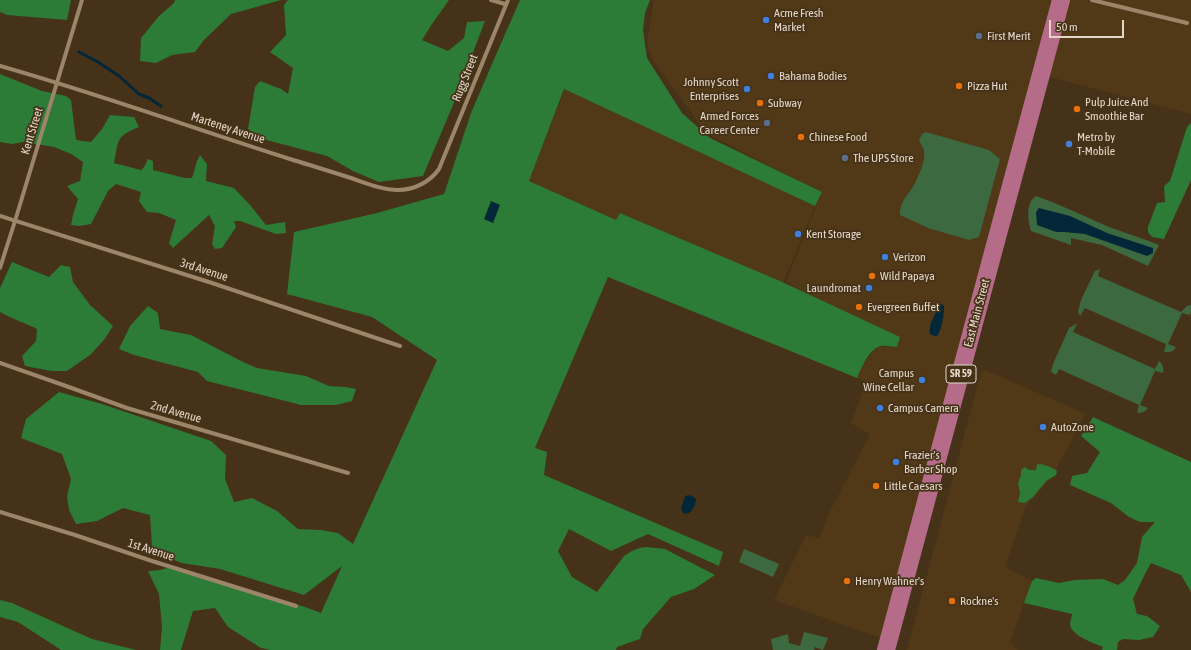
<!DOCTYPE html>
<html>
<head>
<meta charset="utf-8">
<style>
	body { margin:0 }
	#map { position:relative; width:1191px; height:650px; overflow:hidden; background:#463218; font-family:"Asap Condensed",sans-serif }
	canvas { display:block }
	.scale { position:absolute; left:1049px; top:20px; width:75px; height:18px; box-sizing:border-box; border:2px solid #e4d7c8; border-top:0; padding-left:5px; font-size:12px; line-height:14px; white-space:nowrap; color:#e4d7c8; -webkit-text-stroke:3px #463218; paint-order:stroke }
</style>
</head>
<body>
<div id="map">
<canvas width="1191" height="650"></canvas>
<div class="scale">50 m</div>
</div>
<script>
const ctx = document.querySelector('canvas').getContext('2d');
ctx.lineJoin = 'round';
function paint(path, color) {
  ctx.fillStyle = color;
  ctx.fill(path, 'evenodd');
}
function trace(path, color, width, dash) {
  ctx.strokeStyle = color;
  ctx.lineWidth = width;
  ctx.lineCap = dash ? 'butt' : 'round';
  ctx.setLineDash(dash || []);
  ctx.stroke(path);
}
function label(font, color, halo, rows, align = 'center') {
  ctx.font = font + ' "Asap Condensed",sans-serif';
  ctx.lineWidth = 3.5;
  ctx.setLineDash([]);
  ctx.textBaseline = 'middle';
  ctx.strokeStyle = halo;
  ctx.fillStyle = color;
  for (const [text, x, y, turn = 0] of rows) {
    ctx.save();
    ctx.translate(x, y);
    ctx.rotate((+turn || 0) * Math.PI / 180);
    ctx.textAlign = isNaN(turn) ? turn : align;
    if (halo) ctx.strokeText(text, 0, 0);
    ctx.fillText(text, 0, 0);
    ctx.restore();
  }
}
paint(new Path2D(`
	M654,0h537v114l-149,-39 -153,566 -115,-41 32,-65 13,3 11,-27 40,-77 -20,-11 3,-5 13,-36 -9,-4 4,-10 11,-15 8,-7 17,1 -111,-65 36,-90 -115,-58 -55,-74 -5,-17z
	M565,89l250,117 -32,77 -162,-70 -5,8 -87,-40z
	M983,369l103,45 -36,66 -24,26 -21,61 27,14 -22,62 8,7h-111l72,-271z`), '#513817');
paint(new Path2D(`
	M926,132l63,18 11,9 -21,78 -10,3 -41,-12 -28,-13c-1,-13 8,-20 14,-30 4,-7 12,-25 10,-33 0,-4 -3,-8 -5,-11l3,-7z
	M1036,196c25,9 48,20 73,31 16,6 33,11 50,18l-11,21 -46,-21 -31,-7v7l-40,-14c-3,-10 -6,-28 5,-35z
	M1100,269l-2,7 83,36 6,-6 4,-1v6l-1,4 -8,-2 -14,31 8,3c-3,5 -7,6 -12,5l2,-8 -81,-36 -5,8 -2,-4 3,-12 14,-29z
	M1076,324h1l-4,8 82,37 4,-8c4,3 5,7 4,12l-8,-2 -15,34 8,3c-3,4 -6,5 -11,5l2,-8 -80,-36 -3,6 -5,-3 2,-8 16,-36z
	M744,549l35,15 -6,13 -34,-15z
	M804,632l24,6 -5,12 -8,-3 -1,3h-41l-2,-11 17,-5 1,9 11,3z`), '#3c6940');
paint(new Path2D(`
	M0,0h71l-4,20 -60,-5 -7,-3z
	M175,0h106l-50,14 -27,26 -9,12 -23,3 -16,8 -16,-2 1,-23 18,-22 15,-13z
	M288,0h161l-17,24 -10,16 26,11 16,-13 3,-16 18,-1 -32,84 -30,71 -44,6 -26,-11 -26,-15 -68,-18 -11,-9 7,-42 5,-6 21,8 7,5 5,-26 -23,-16 16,-17 -2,-30z
	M520,0h130l-5,13 -2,17 4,28 35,55 28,25 112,54 -7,14 -251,-117 -35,92 87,39 4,-7 160,68 120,56 -3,10c-5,0 -11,-2 -16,-1 -11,2 -20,22 -24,32l-249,-101 -73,171 12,4 -3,23 179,77 -4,14 -71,-32 -37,17 -42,-22 -11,22 14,26 25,15 27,-36 10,-6 6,-2 6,-1 19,2 50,26 -21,14 -23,8 -28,32 -3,10 -23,8 -1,3h-345l-10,-2 -33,-21 -13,-19 -22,3 -12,39h-21l2,-23 -3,-33 -11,-23 12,-1 11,-3 118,36 13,3 19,7 21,-47 -38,29 -84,-26 -38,-6 -22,-8 -8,-8 -2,-32 -27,-7 -26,13 -21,3 -7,-14 -2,-14 4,-17 -9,-25 -41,-16 5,-19 33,-27 43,12 109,37 15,14 -1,24 9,23 18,-4 25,13 21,18 23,1 17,3 15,11 84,-184 -65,-43 -85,-23 7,-62 83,-19 67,-19 27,-81 24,-56z
	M0,74l42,17 24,5 5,4 5,40 15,2 11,-13 8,-14 24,2 5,10c-24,10 -20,13 -25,36l27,7 3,-3 4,-8 5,2v9l32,8h7l5,-17 3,-6 7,9 -1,17 28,7 16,17 16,20 19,-3 1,11 -10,1 -36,-13h-6l2,6 -14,21 -7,1 -3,-5 3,-18 -6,-11 -36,33 -4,-5 7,-23 -17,-7 -12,-1 -8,-11 2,-9 -25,-8 -8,7 -17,33 -12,2 -8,-1 2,-10 5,-16 -11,-13 13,-5 3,-19 -12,-8 -17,-7 -31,-5 -11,2 -12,-2z
	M1191,123v57l-27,59 -12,-2 -4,-5v-5l9,-24 8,-1 -1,-16 6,-5 17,-54z
	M12,262l37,15 12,-12 9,2 3,15 17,23 23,21 -9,14 -14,15 -23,16h-16l-26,-5 -3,-10 14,-15 1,-12c-12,-6 -25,-10 -37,-17v-24z
	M148,306l10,7 2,16 31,6 52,27 14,6 49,8 23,10 17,1 10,2 -4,12 -16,4h-35l-94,-24 -9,-9 -64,-17 -15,-6 11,-23z
	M1093,417l98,45v130l-10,-17 -30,-12 -7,13 -11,23 4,15 10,2 13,10 -7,11 -14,3 -16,-1 -5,3 -1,8h-15l1,-3c-9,-4 -32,-11 -33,-23 0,-3 2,-7 2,-10l-48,-11 8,-22 4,-3 23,5 15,-3 29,-1 15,6 7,-5 12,-17 5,-26 13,-15h-15l-11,-5 -18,-14 -41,-18 2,-9 15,-3 13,-21 -19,-16z
	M1037,464c8,0 14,3 20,7l-1,4 -10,6 -13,16 -8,6 -7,-1 2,-9 -2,-10 3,-8v-5l4,-3 4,3h7z
	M0,600l12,3 80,36 44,11h-75l-43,-28 -18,-5z`), '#2c7b37');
paint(new Path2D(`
	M491,201l9,4 -7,18 -9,-4z
	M1039,208l31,8 37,17 46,15v5l-6,3 -62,-22 -21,-2h-8l-19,-7 -1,-13z
	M942,304l2,2c0,8 -2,24 -7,30h-3l-4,-2c-2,-10 6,-20 9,-29z
	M688,495l4,1 4,3c0,7 -5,17 -13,14l-2,-5c3,-4 1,-11 7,-13z`), '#022738');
trace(new Path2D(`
	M79,52l19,10 21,14 20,18 10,4 12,8`), '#022738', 3);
trace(new Path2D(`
	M491,0l14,4
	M1092,0l95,23
	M0,66c99,28 195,63 293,94 20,6 39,12 58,18 15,5 31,12 47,12 16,0 32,-8 41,-21l69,-169
	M0,216l212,67 188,63
	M0,268l15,-47 67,-221
	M0,363l66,23 61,22 221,65
	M0,512l75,23 77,26 144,45`), '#9d8569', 4);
trace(new Path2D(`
	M886,650l175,-650`), '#b46c88', 18);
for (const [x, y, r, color] of [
	[766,20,4,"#3f7fe0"],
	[979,36,4,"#5c6f8a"],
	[771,76,4,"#3f7fe0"],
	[959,86,4,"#e8710a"],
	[747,89,4,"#3f7fe0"],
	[760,103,4,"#e8710a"],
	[1077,109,4,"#e8710a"],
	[767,123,4,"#5c6f8a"],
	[801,137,4,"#e8710a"],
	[1069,144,4,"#3f7fe0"],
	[845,158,4,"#5c6f8a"],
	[798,234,4,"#3f7fe0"],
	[885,257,4,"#3f7fe0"],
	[872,276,4,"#e8710a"],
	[869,288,4,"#3f7fe0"],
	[859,307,4,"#e8710a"],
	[922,380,4,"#3f7fe0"],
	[880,408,4,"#3f7fe0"],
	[1043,427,4,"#3f7fe0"],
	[896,462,4,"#3f7fe0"],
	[876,486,4,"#e8710a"],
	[847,581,4,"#e8710a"],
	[952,601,4,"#e8710a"]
]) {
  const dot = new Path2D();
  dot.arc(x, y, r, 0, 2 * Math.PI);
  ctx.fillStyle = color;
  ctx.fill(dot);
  trace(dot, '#463218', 1.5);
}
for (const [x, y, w] of [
	[961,374,30]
]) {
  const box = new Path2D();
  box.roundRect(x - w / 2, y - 9, w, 18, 3);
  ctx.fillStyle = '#463218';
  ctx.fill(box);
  trace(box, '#e4d7c8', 1);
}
label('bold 11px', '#e4d7c8', null, [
	["SR 59",961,374]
]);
label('12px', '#e4d7c8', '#463218', [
	["Acme Fresh",774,13],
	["Market",774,27],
	["First Merit",987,36],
	["Bahama Bodies",779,76],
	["Johnny Scott",739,82,"right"],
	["Enterprises",739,96,"right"],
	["Pizza Hut",967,86],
	["Pulp Juice And",1085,102],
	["Smoothie Bar",1085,116],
	["Subway",768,103],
	["Armed Forces",759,116,"right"],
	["Career Center",759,130,"right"],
	["Chinese Food",809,137],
	["Metro by",1077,137],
	["T-Mobile",1077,151],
	["The UPS Store",853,158],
	["Kent Storage",806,234],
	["Verizon",893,257],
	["Wild Papaya",880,276],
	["Laundromat",861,288,"right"],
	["Evergreen Buffet",867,307],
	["Campus",914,373,"right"],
	["Wine Cellar",914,387,"right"],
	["Campus Camera",888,408],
	["AutoZone",1051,427],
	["Frazier's",904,455],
	["Barber Shop",904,469],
	["Little Caesars",884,486],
	["Henry Wahner's",855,581],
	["Rockne's",960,601]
], 'left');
label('12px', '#e4d7c8', '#463218', [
	["Rugg Street",465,78,-68],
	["Marteney Avenue",228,128,18],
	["Kent Street",32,131,-73],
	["3rd Avenue",204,270,18],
	["East Main Street",977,313,-75],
	["2nd Avenue",176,412,16],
	["1st Avenue",151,550,18]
]);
</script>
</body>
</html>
